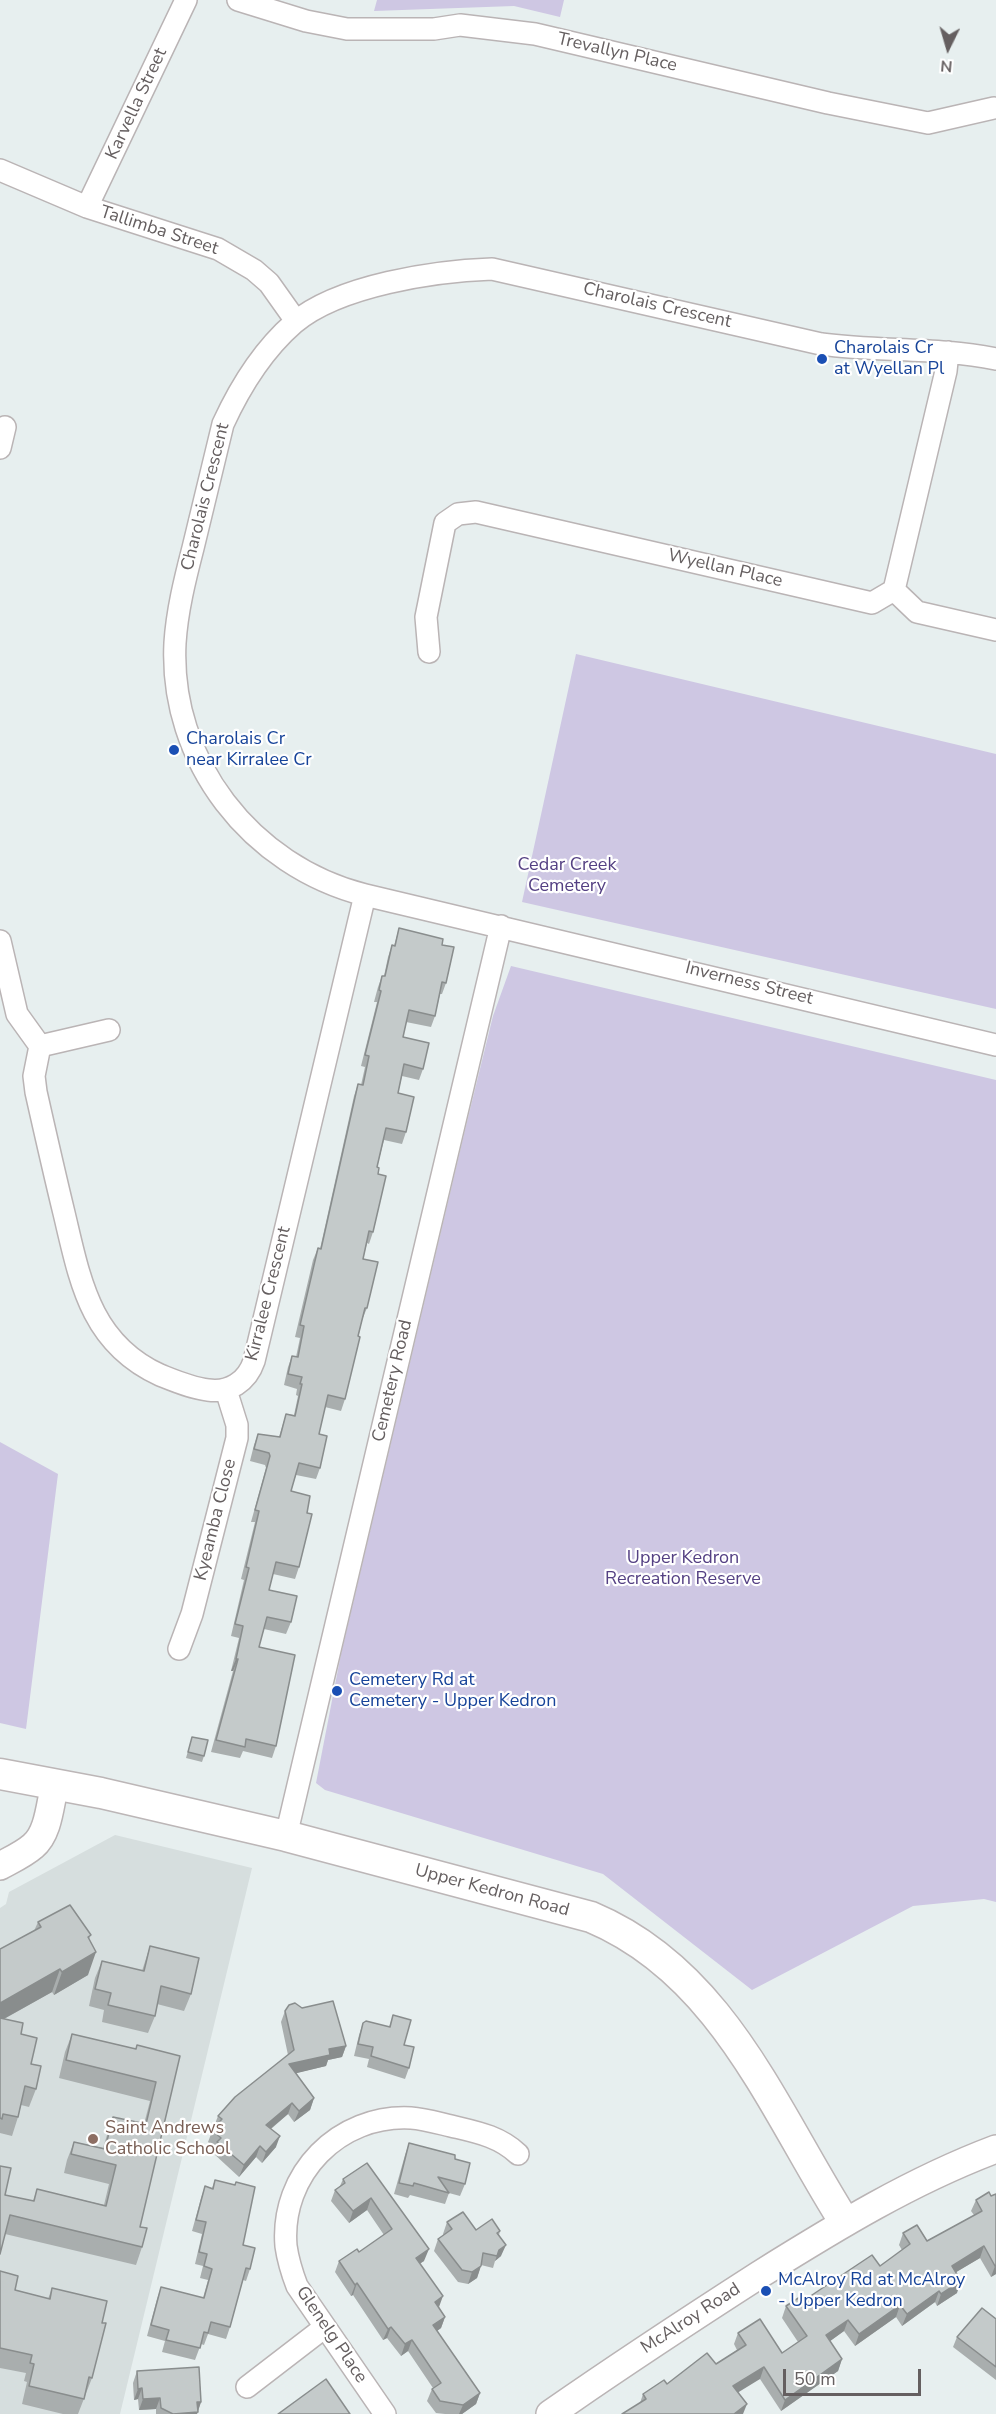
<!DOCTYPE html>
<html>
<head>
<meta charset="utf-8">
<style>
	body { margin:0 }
	#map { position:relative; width:996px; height:2414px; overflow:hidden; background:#e7efef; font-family:"Nunito Sans",sans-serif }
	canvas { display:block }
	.north { position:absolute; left:918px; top:18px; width:60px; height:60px; -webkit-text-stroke:4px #fff; paint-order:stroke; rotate:185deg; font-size:16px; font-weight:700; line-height:24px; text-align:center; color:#655f60 }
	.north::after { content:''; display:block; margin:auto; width:21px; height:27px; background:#655f60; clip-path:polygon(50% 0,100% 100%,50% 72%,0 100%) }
	.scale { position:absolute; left:783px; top:2369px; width:138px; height:27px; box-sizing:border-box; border:3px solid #655f60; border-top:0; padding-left:8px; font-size:18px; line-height:21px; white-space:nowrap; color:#655f60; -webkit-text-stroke:4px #fff; paint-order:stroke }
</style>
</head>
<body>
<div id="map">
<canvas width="996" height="2414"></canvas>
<div class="north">N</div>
<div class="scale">50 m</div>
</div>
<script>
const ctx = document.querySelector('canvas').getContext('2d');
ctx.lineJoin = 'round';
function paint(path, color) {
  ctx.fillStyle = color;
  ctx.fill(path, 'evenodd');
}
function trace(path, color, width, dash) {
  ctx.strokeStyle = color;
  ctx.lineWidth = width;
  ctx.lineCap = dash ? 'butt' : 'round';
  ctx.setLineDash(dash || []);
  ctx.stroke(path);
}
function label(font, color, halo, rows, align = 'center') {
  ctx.font = font + ' "Nunito Sans",sans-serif';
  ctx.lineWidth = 4.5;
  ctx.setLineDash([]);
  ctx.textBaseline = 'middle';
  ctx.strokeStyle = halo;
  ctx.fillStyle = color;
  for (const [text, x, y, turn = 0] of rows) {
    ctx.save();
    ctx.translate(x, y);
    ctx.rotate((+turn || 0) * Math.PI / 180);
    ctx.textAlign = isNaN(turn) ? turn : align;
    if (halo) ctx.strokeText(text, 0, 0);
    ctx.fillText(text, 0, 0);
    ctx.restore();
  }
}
paint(new Path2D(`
	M115,1835l137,33 -132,546h-120v-506l6,-4 3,-12z`), '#d6dede');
paint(new Path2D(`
	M377,0h187l-4,17 -46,-11 -140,5z
	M576,654l420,100v255l-474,-107z
	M511,966l485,114v822l-12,-3 -71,7 -161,84 -149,-116 -278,-84 -9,-7 25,-129 124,-524 28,-114z
	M0,1442l58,32 -32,255 -26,-6z`), '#cec7e3');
const minor = new Path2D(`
	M238,0l68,21 41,8h87l26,-4 75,9 293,69 100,20 66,-15
	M0,170l87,37 131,42 36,21 15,13 27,38
	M87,207l99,-207
	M996,359c-57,-12 -117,-7 -175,-15l-329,-75c-57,2 -153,16 -198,54 -31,27 -54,64 -71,101 -10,42 -20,83 -30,124 -8,31 -16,63 -18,95 -6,118 76,223 190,252l631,150
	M0,448l5,-21
	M894,590l23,22 79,18
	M429,652l-3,-35 19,-94 13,-9 18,-2 396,91 22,-13 52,-219 2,-19
	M0,941l17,73 23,32 -6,30 2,16c9,40 18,80 28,121 16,67 26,130 96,162 15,6 31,13 48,15 21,3 39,-8 46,-29l111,-466
	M40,1046l69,-16
	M179,1649l13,-35 45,-176v-13l-11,-35
	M286,1836l215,-910
	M247,2387l78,-60
	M385,2414l-88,-128c-5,-13 -9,-26 -11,-40 -6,-72 53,-132 125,-128 13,1 27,5 40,8 25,6 48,10 67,28`);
const tertiary = new Path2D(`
	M0,1866c11,-6 24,-12 33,-20 16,-13 17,-43 22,-62
	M550,2414c69,-48 139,-94 209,-139 77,-48 152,-94 237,-126`);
const secondary = new Path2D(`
	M0,1774l101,19 185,43 305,81c131,55 182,192 253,304`);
trace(minor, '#bab4b5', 24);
trace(tertiary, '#bab4b5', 30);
trace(secondary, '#bcb6b7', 33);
trace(minor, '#fff', 21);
trace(tertiary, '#fff', 27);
trace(secondary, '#fff', 30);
paint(new Path2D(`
	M399,928l43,17 4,38 -4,11h-2l-5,22 -4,11 -25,-5 -3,15 20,32 -4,11 -17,-4 -4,17 8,39 -4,12 -18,-4 -7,27 1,7 -5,58 -4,12 -2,-1 -4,16 4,49 -5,12 -17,79 -4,12 -16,-4 -6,27 1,34 -4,11 -20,-4 -5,16 16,22 -8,54 -4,12 -22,-5 -4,16 22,32 -5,12 -22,-5 -5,18 17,99 -4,12 -29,-7 -3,7 -29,-6 22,-81h-2l8,-33 -8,-2 13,-56 -3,-1 14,-57h-4l15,-54 -1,-3 -15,-4 4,-16 4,-11 21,3 7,-23 8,1 4,-19 -2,-1 1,-6 -13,-4 4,-18 4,-11 4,1 4,-19 -5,-1 18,-77 5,-12 2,1 34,-153 4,-12 3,1 4,-18 -4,-1 16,-64h-3l4,-15 4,-11h2l4,-19 4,-12 2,1z
	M192,1737l12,19 -2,6 -16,-4z
	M38,1922l53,13 -2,4 -1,36 -34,20 -2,-3 -48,27 17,15 10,30 5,25 -7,18 -8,-2 -3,12 -6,19 -12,-3v-184l34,-18z
	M150,1946l41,48 -7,17 -27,-7 -2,12 -7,17 -46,-11 2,-12 -15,-4 6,-28 7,-17 40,10z
	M285,2011l61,35 -4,11 -14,3 -2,6 -30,7 18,25 -4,12 -16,12 -6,-8 -17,15 5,18 -14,16 -6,-6 -17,20 -26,-24 2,-5 -7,-6 10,-26 70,-61 -7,-33z
	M393,2015l11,30 5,23 -4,11 -38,-12 2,-8 -15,-3 5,-21 4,-12 26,4z
	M72,2034l64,15 44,7 -40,171 2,20 -6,18 -131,-31v-39l28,6 4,-12 67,16 5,-21 -45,-11 3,-13 7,-18 29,6 4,-13 6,-18 31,7 6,-23 -91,-23 6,-26z
	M409,2143l46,16 10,25 -5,12 -11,-3 -4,11 -35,-9 -2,3 -14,-4 11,-39z
	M367,2163l57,98 -4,2 19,44 6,10 -4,11 -4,3 43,62 -4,11 -14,10h-17l-9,-1 -9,-12 5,-12 1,-1 -25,-37 -7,5 -14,-18 -4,2 -30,-45 -2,1 -16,-24 4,-11 20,-9 25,-17 -17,-25 -18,13 -18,-22 4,-11 5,-4 3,-7z
	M215,2180l28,65 7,24 -4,12 -3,-1 -13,47 -4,12 -18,-5 -4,11 -3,-1 -6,16 -33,-8 3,-11 -18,-5 10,-37 4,-12 42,11 5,-18 -8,-2 3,-12 -8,-2 7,-30 -10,-3 9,-33 4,-12 7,2z
	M996,2194v80l-5,3 -11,-19 -24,14 1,21 -20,13 -2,-4 -33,24 -6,-9 -41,29 -11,-15 -14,10 12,18 -4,12 -57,40 -21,-32 -120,24 3,-9 73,-30 21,-14 -3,-6 4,-11 44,20 16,-11 -16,-24 4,-12 17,-5 77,-35 22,-16 -3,-5 4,-12 24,8 47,-26 -3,-4 5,-11z
	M447,2222l29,8 24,1 -1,4 2,21 -6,5 -2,7 -12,-3 -4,13 -9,6 -10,-2 -24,-31 4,-12 6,-4 -1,-1z
	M0,2271l15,19 33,9 4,-11 50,35 -10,55 -14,36h-15l-41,-10 5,-22 -3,-1 2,-8 -26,-5z
	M996,2319v61l-43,-33 4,-10z
	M137,2371l64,31 -4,12h-41v-5l-17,1 -1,-11 -4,1 -1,-17z`), '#a9aeae');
paint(new Path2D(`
	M236,1659h2l-5,12h-2z
	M96,1952l-8,23 -34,20 8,-23z
	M60,1969l-8,23 -52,29v-18z
	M346,2046l-4,11 -14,3 -2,6 -41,10 4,-12 40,-15z
	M314,2098l-4,12 -16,12 5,-11z
	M292,2103l-4,11 -26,22 4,-11z
	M280,2136l-4,11 -14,16 4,-11z
	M260,2146l-4,11 -17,20 5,-12z
	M371,2198l-4,12 -18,13 4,-12z
	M506,2245l-5,11 -6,5 4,-11z
	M984,2246l-4,12 -32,19 4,-11z
	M429,2249l-5,12 -12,8 4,-11z
	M996,2265v9l-5,3 4,-11z
	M481,2266l-4,12 -9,6 4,-12z
	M961,2281l-4,12 -20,13 4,-12z
	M357,2283l-4,12 -2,1 4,-11z
	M939,2291l-4,11 -33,24 5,-12z
	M443,2296l-4,11 -4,-5z
	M900,2305l-4,12 -41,29 4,-12z
	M445,2317l-4,11 -12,9 4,-12z
	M848,2320l-4,11 -22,16 4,-12z
	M391,2327l-4,11 -4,2 5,-11z
	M412,2340l-4,11 -7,5 4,-12z
	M842,2359l-4,12 -57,40 4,-11z
	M764,2367l-4,12 -31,19 4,-12z
	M142,2388l-4,11 -4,1 4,-11z
	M480,2393l-4,11 -14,10h-3l4,-9z
	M160,2398l-4,11 -17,1 4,-11z
	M197,2402h4l-4,12h-16z
	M747,2404l-4,10h-9z`), '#898d8d');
const building = new Path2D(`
	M399,928l44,11 -1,6 12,2 -8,36 -4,-1 -7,34 -26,-6 -6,27 26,6 -6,26 -19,-5 -6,29 16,4 -8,35 -20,-4 -9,39 2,1 -1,6 8,2 -13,56 -4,-1 -6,28 15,3 -11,46h-2l-7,28 2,1 -15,62 -17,-4 -9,39 8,2 -7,32 -21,-5 -8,28 19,5 -3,17 5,1 -13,53 -23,-5 -7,28 28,6 -6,26 -24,-5 -8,30 36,8 -19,91 -30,-7 -1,8 -29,-7 22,-81h-2l7,-33 -8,-2 14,-56 -3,-1 13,-56 -4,-1 15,-54 -1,-3 -15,-4 4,-15 22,3 6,-23 9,2 7,-32h-2l2,-7 -14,-3 4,-18 6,1 6,-31 -4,-1 18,-77 3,1 37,-165 5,1 6,-29 -4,-1 16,-64 -2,-1 3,-14h3l7,-31 3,1z
	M192,1737l16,3 -4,16 -16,-4z
	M70,1905l21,30 -3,2 8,15 -34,20 -2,-3 -60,34v-54l41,-22 -3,-5z
	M150,1946l49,12 -8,36 -30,-8 -6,30 -47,-11 3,-12 -16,-4 7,-28 42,10z
	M333,2001l13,45 -17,3 1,6 -41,9 25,34 -15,13 -7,-8 -26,22 14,11 -14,16 -6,-6 -16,19 -27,-23 4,-4 -9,-8 10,-11 -4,-3 17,-19 59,-47 -9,-39 4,-6 6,-2 7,5z
	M393,2015l18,5 -7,25 10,2 -5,21 -38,-12 2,-9 -15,-3 5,-21 3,-2 24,6z
	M0,2018l23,5 -2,11 16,4 -6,26 10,2 -5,23 -11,-3 -7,31 -15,-3 -1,5 -2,-1z
	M72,2034l64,15 1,-4 43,11 -40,171 7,1 -5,19 -132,-32 -10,39v-88l11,2 -6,27 29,6 3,-12 69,17 10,-41 -45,-11 3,-12 31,7 8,-32 33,7 10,-42 -90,-22z
	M409,2143l46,12v4l15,4 -5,21 -27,-7 11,16 -35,-10 -1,3 -14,-3z
	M367,2163l62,86 -13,9 27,38 -8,6 10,15 -12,8 47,68 -17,12 -23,-4 -8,-12 9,-6 -29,-43 -7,4 -14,-17 -3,2 -31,-46 -2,2 -16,-24 18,-12 2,3 33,-23 -21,-31 -18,13 -18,-21 10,-7 -2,-4z
	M215,2180l20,5 1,-3 19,5 -12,58 12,3 -5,21 -4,-1 -16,59 -19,-5 -3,11 -4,-1 -4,16 -34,-8 3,-10 -18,-5 10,-38 43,11 8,-29 -8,-3 3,-12 -8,-2 7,-30 -10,-2 9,-34 8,3z
	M989,2192l2,4 5,-2v71l-1,1 -11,-20 -32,20 9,15 -20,13 -2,-3 -32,23 -7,-9 -41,29 -11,-14 -22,15 16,24 -57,41 -21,-33 -31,19 14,18 -13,10h-112l24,-15 -3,-5 21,-14 3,4 40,-31 9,11 30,-19 -8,-12 22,-14 22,34 25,-17 -21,-30 14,-9 3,4 69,-46 8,11 30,-22 -7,-11 14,-8 10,16 55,-30 -6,-11z
	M463,2212l13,18 16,-11 8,12 -3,2 9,12 -7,5 -2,6 -14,-3 -2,13 -9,6 -10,-2 -24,-31 14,-10 -5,-7z
	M0,2271l18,5 -3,14 35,9 2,-11 55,13 -5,22h4l-14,55 -3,-1 -5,22 -55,-13 5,-22 -4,-1 2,-8 -32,-7z
	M982,2308l14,11v48l-39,-30z
	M199,2367l2,35h-4l1,10 -25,2 -12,-6 -1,-10 -17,1 -1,-11 -4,1 -1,-18z
	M326,2379l24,35h-72z`);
paint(building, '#c4caca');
trace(building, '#898d8d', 1.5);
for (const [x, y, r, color] of [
	[822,359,6,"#1a4fb4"],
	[174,750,6,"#1a4fb4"],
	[337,1691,6,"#1a4fb4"],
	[93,2139,6,"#8d6e63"],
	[766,2291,6,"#1a4fb4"]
]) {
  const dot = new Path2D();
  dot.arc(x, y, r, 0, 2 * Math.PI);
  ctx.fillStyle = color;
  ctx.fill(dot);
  trace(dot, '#fff', 2);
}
label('18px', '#655f60', '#fff', [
	["Trevallyn Place",617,53,13],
	["Karvella Street",137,104,-65],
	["Tallimba Street",159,231,18],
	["Charolais Crescent",657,306,13],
	["Charolais Crescent",206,497,-76],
	["Wyellan Place",725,569,13],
	["Inverness Street",749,984,14],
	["Kirralee Crescent",269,1294,-76],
	["Cemetery Road",393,1381,-77],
	["Kyeamba Close",216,1520,-76],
	["Upper Kedron Road",492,1891,15],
	["McAlroy Road",691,2319,-33],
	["Glenelg Place",331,2335,56]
]);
label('18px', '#164399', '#fff', [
	["Charolais Cr",834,349],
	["at Wyellan Pl",834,370],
	["Charolais Cr",186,740],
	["near Kirralee Cr",186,761],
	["Cemetery Rd at",349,1681],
	["Cemetery - Upper Kedron",349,1702],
	["McAlroy Rd at McAlroy",778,2281],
	["- Upper Kedron",778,2302]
], 'left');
label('18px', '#544083', '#fff', [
	["Cedar Creek",567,866],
	["Cemetery",567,887],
	["Upper Kedron",683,1559],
	["Recreation Reserve",683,1580]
]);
label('18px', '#785e54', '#fff', [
	["Saint Andrews",105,2129],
	["Catholic School",105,2150]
], 'left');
</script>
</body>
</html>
